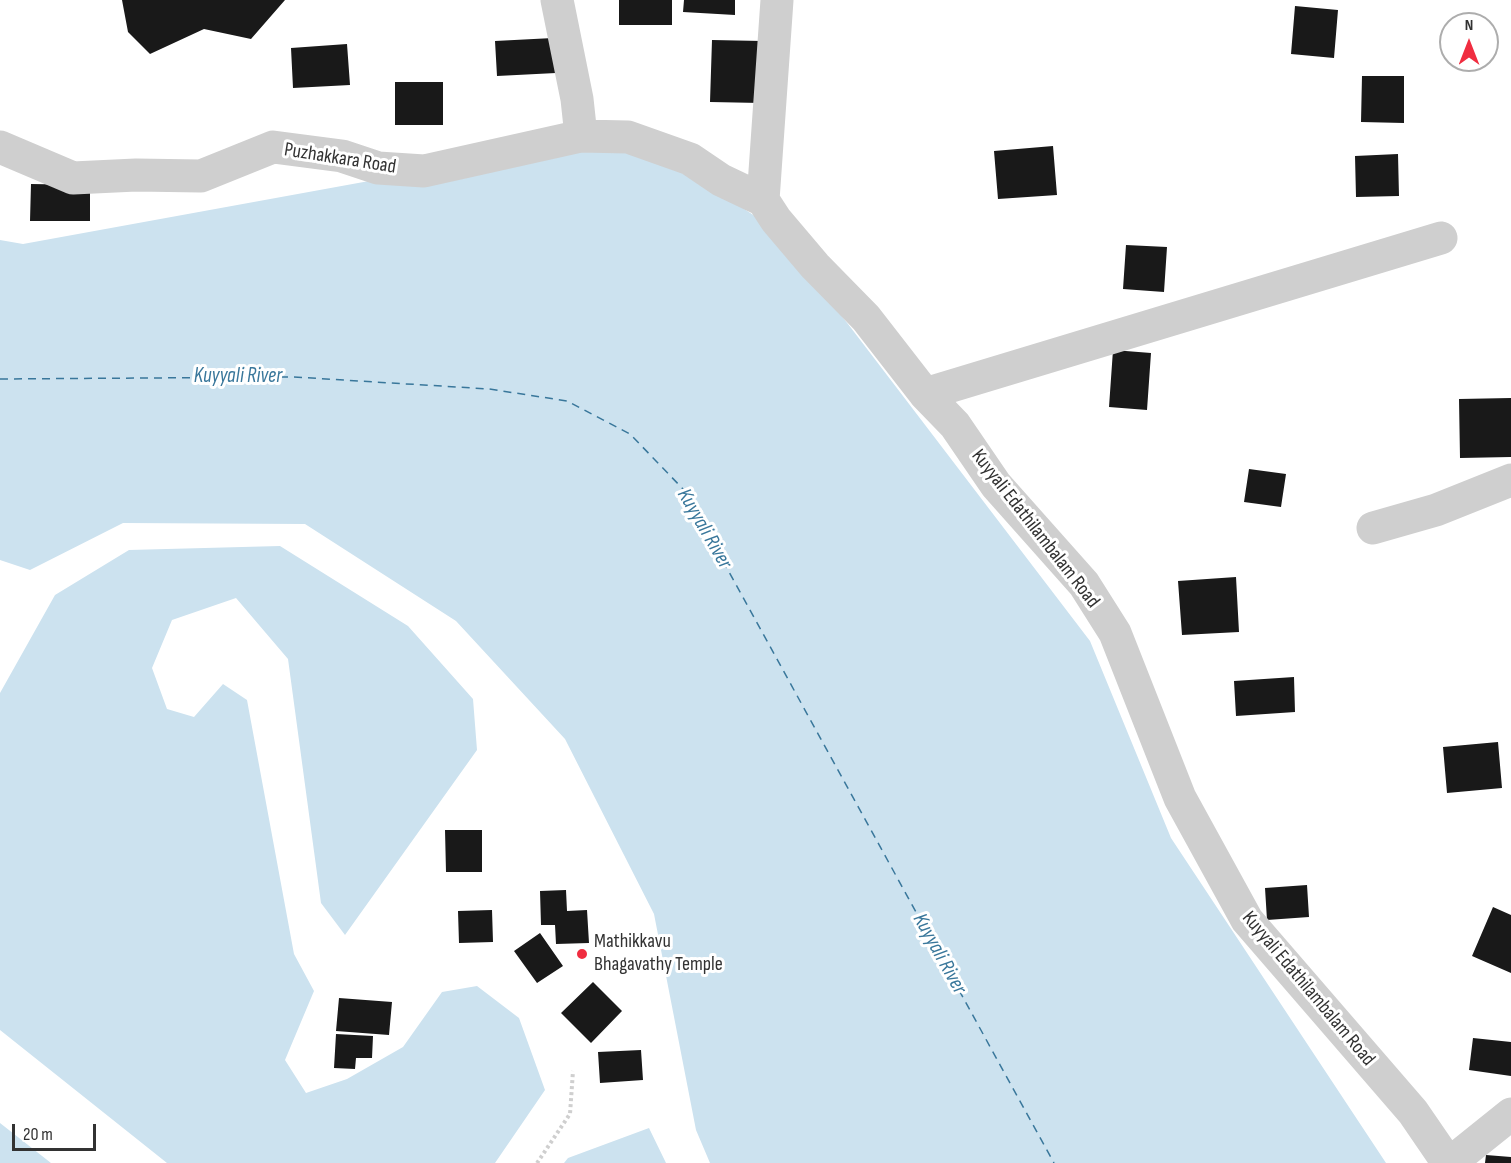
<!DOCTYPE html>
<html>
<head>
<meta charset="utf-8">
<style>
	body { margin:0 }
	#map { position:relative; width:1511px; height:1163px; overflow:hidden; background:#fff; font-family:"Sofia Sans Condensed",sans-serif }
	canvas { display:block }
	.north { position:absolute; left:1439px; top:12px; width:60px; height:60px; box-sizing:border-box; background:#fff; border:2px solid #adadad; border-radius:50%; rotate:0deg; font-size:16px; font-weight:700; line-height:24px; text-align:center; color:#323232 }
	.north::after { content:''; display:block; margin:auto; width:21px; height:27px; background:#f02d40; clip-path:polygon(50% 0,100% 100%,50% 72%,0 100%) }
	.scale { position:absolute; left:12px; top:1124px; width:84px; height:27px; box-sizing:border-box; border:3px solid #323232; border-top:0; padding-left:8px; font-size:18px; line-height:21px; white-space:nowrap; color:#323232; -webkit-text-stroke:4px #fff; paint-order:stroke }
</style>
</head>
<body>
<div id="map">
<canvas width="1511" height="1163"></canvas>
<div class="north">N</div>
<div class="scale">20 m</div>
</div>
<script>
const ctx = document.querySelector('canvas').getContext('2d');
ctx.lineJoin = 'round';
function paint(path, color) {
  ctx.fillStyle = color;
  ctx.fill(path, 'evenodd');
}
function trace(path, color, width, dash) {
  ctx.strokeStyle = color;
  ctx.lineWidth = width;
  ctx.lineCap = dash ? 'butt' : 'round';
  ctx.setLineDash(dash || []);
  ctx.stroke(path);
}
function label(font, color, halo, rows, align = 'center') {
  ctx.font = font + ' "Sofia Sans Condensed",sans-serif';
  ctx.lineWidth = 6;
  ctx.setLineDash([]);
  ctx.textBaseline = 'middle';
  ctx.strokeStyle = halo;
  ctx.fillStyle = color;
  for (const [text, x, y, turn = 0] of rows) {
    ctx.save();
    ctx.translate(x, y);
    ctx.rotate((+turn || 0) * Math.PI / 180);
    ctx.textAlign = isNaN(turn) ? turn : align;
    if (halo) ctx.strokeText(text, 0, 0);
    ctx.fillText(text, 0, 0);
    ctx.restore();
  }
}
paint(new Path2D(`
	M581,136l68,20 71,37 50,33 78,98 242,317 81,197 215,325h-676l-14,-33 -42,-216 -89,-175 -109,-118 -151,-97 -182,-1 -93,47 -30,-10v-320l23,4 401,-73z
	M280,546l128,80 65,73 4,51 -132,185 -24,-32 -33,-244 -52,-61 -64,22 -20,48 15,41 27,8 29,-33 24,16 47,254 20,37 -29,69 21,33 41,-14 56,-32 39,-55 35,-6 42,32 26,72 -50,73h-328l-167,-133v-337l55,-98 74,-45z
	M0,1123l51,40h-51z
	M649,1128l17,35h-102l4,-5z`), '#cce2ef');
trace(new Path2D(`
	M0,379l294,-2 195,12 78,12 63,33 54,56 370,673`), '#39779b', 1.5, [8, 6]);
paint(new Path2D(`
	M122,0h163l-34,39 -47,-10 -54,25 -22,-22z
	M619,0h53v25h-53z
	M684,0h51v15l-52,-3z
	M1295,6l43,4 -4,48 -43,-4z
	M553,38l3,35 -59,3 -2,-35z
	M712,40l50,1 -1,62 -51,-1z
	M347,44l3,41 -57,3 -2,-40z
	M1362,76h42v47l-43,-1z
	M395,82h48v43h-48z
	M1053,146l4,49 -59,4 -4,-48z
	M1398,154l1,42 -43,1 -1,-41z
	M31,184l59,1v36h-60z
	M1126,245l41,2 -3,45 -41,-3z
	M1113,350l38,3 -4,57 -38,-3z
	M1511,398v59l-51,1 -1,-59z
	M1249,469l37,5 -5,33 -37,-5z
	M1236,577l3,55 -57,3 -4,-54z
	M1294,677l1,35 -59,4 -2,-35z
	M1498,742l4,46 -55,5 -4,-46z
	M445,830h37v42h-36z
	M1307,885l2,32 -42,3 -2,-32z
	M566,890l1,21 20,-1 2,33 -33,1 -1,-19h-14l-1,-34z
	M1493,907l18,8v58l-39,-17z
	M492,910l1,32 -34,1 -1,-32z
	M540,933l23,33 -26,17 -23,-32z
	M593,982l29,29 -31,32 -30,-30z
	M339,998l53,4 -3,33 -53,-4z
	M336,1034l37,2 -1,22h-16l-1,11 -21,-1z
	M1473,1038l38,4v34l-42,-6z
	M641,1050l2,30 -43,3 -2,-31z
	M1486,1155l25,2v6h-26z`), '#191919');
trace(new Path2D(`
	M537,1163l33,-49 3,-43`), '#cfcfcf', 4, [3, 3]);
trace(new Path2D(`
	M557,0l20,99 4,37 47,1 62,22 31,21 42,20 13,20 39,46 51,52 59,76 30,31 41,60 88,99 31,49 65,165 67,122 166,192 35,51
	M0,147l73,31 63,-3 65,1 72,-29 69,9 36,12 46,3 157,-35
	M763,200l14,-200
	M925,394l516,-156
	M1373,528l63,-18 75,-30
	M1450,1163l61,-49`), '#cfcfcf', 33);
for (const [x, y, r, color] of [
	[582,954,6,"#f02d40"]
]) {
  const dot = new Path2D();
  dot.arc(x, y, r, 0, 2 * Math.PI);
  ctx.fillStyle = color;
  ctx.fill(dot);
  trace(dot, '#fff', 2);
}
label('20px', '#323232', '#fff', [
	["Puzhakkara Road",340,159,9],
	["Kuyyali Edathilambalam Road",1035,529,52],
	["Kuyyali Edathilambalam Road",1308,989,50]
]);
label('20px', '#323232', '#fff', [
	["Mathikkavu",594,942],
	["Bhagavathy Temple",594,965]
], 'left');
label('italic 21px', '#39779b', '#fff', [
	["Kuyyali River",238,377],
	["Kuyyali River",704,529,60],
	["Kuyyali River",939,954,61]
]);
</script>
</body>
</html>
